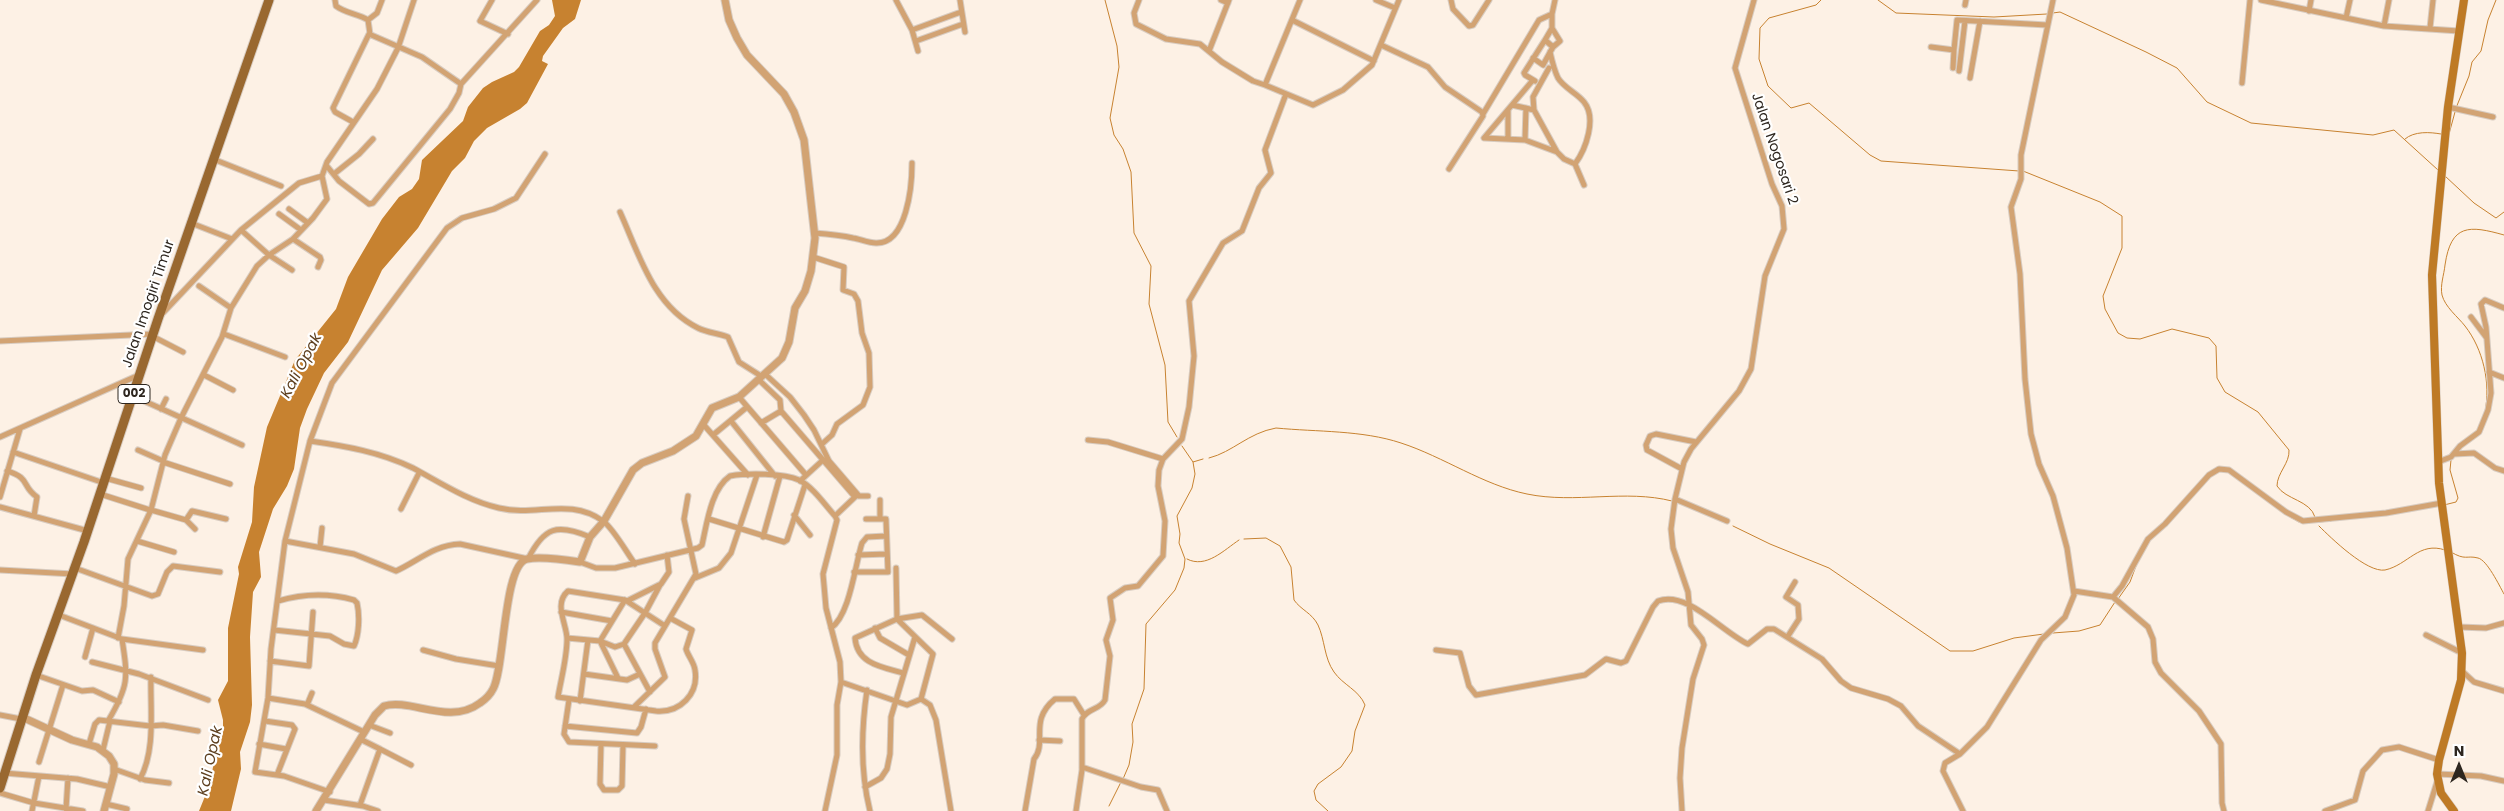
<!DOCTYPE html>
<html>
<head>
<meta charset="utf-8">
<style>
	body { margin:0 }
	#map { position:relative; width:2504px; height:811px; overflow:hidden; background:#fdf1e5; font-family:Poppins,sans-serif }
	canvas { display:block }
	.north { position:absolute; left:2434px; top:741px; width:50px; height:50px; -webkit-text-stroke:4px #fff; paint-order:stroke; rotate:0deg; font-size:14px; font-weight:700; line-height:20px; text-align:center; color:#2d261f }
	.north::after { content:''; display:block; margin:auto; width:18px; height:22px; background:#2d261f; clip-path:polygon(50% 0,100% 100%,50% 72%,0 100%) }
</style>
</head>
<body>
<div id="map">
<canvas width="2504" height="811"></canvas>
<div class="north">N</div>
</div>
<script>
const ctx = document.querySelector('canvas').getContext('2d');
ctx.lineJoin = 'round';
function paint(path, color) {
  ctx.fillStyle = color;
  ctx.fill(path, 'evenodd');
}
function trace(path, color, width, dash) {
  ctx.strokeStyle = color;
  ctx.lineWidth = width;
  ctx.lineCap = dash ? 'butt' : 'round';
  ctx.setLineDash(dash || []);
  ctx.stroke(path);
}
function label(font, color, halo, rows, align = 'center') {
  ctx.font = font + ' Poppins,sans-serif';
  ctx.lineWidth = 4.5;
  ctx.setLineDash([]);
  ctx.textBaseline = 'middle';
  ctx.strokeStyle = halo;
  ctx.fillStyle = color;
  for (const [text, x, y, turn = 0] of rows) {
    ctx.save();
    ctx.translate(x, y);
    ctx.rotate((+turn || 0) * Math.PI / 180);
    ctx.textAlign = isNaN(turn) ? turn : align;
    if (halo) ctx.strokeText(text, 0, 0);
    ctx.fillText(text, 0, 0);
    ctx.restore();
  }
}
paint(new Path2D(`
	M552,0h29l-6,19 -12,9 -20,28 -1,5 6,3 -21,39 -7,6 -33,19 -13,13 -9,17 -13,13 -34,57 -36,42 -34,72 -24,31 -17,36 -7,19 -6,41 -7,17 -14,23 -14,43 2,25 -8,15 -3,45 2,68 -2,17 -10,30 1,17 -10,42h-32l11,-27 6,-34 7,-20v-10l-5,-20 10,-19v-53l11,-54 -1,-7 14,-45 2,-35 13,-60 28,-67 41,-51 12,-32 34,-58 17,-22 13,-8 7,-10 3,-19 41,-39 5,-14 15,-19 9,-6 22,-10 5,-5 21,-36 9,-6 6,-9z`), '#c78230');
trace(new Path2D(`
	M1105,0l12,46 2,21 -9,51 4,17 9,14 8,23 3,61 17,33 -2,38 16,61 3,57 9,15
	M1821,0l-5,5 -47,13 -9,10 -1,31 9,27 23,22 18,-5 61,52 11,6 138,10
	M1878,0l18,13 98,4 53,-3
	M2053,13l7,-1 86,40 31,16 30,34 44,21 122,12 21,-5 44,40
	M2456,108l13,-32 3,-14 9,-11 7,-31 8,-20
	M2449,134l6,-22
	M2405,139c9,-8 25,-7 36,-5
	M2023,171l77,31 22,14v32l-19,48 2,13 13,24 9,5 13,1 32,-10 37,9 7,8 1,32 8,14 33,20 31,38c1,13 -12,23 -12,36 9,14 33,14 38,31
	M2445,176l29,27 22,15 8,-6
	M2485,412c6,-29 -2,-63 -20,-86 -7,-9 -20,-19 -23,-31 -2,-10 2,-20 3,-30 6,-41 24,-40 59,-30
	M1182,446l11,16 10,-3
	M1209,458c24,-6 39,-25 67,-30 41,4 86,2 125,15 43,14 82,42 126,51 48,10 98,-5 145,7
	M2444,505l12,-3 2,-4 -8,-28 1,-10
	M2290,517l9,5
	M2305,523l26,-2
	M1733,526l37,18 59,24 121,83h23l41,-13 30,-4
	M2319,526c12,12 48,47 66,44 23,-5 34,-29 60,-20
	M1244,539l22,-1 14,8 11,21 3,33c7,10 18,13 24,25 7,15 6,33 16,47 9,13 25,18 31,33l-10,26 -3,20 -11,16 -23,17 -4,7 2,9 12,11
	M2451,552c15,9 15,3 27,6 9,2 21,27 26,36
	M1187,559c19,10 37,-9 52,-19
	M2118,599l12,-17 6,-16
	M2053,633l26,-2 21,-6 15,-23
	M1123,779l6,-14 4,-23 -1,-18 12,-35 2,-65 29,-34 9,-22 1,-9 -6,-16 1,-9 -3,-18 15,-28 3,-14 -2,-12
	M1109,806l12,-24`), '#c78230', 1);
const minor = new Path2D(`
	M335,0l1,6c9,7 22,8 32,14l2,14
	M492,0l-12,21 28,13
	M896,0l16,30 6,21
	M960,0l5,32
	M1139,0l-5,13 2,11 30,15 34,5 22,18 31,19 12,4
	M1221,0l7,3
	M1300,0l-35,85 48,20 30,-15 29,-25 27,-65
	M1376,0l19,8
	M1451,0l2,9 16,17 4,-1 16,-25
	M2261,0l123,26 75,5
	M1965,5l1,-5
	M2309,11l2,-11
	M2346,18l4,-18
	M368,20l9,-7 5,-13
	M1292,20l82,41
	M2384,26l5,-26
	M1552,28l-7,12 8,7
	M2430,28l3,-28
	M912,30l49,-18
	M916,41l47,-17
	M1381,45l47,22 17,20 37,25 1,4 -34,53
	M1931,47l23,3 -1,18
	M1954,50l3,-30 90,5
	M1209,51l20,-51
	M1550,52c2,9 4,18 8,26 6,10 19,15 26,24 13,16 2,47 -9,62l9,21
	M1533,58l10,7 10,-18 7,-6 -8,-13v-14
	M1549,68l-16,29 1,13 23,42 7,7 11,5
	M1959,71l6,-50
	M1970,78l10,-57
	M1533,80l-49,58 41,2 32,12
	M1535,81l-10,-6 -1,-2 21,-33
	M2242,83l8,-83
	M461,84l76,-84
	M1512,105l22,5
	M2448,107l45,10
	M1483,114l56,-94 13,-6 3,-14
	M1508,138v-27
	M1525,140l1,-32
	M213,159l68,27
	M326,165l13,16 30,23 4,-1 77,-94 9,-16 2,-9 -39,-27 -53,-23 -36,74 2,4 18,10
	M334,174l25,-20 14,-15
	M289,209l19,14
	M620,212c19,42 33,94 78,116 10,5 20,5 30,9l11,25 22,14
	M279,214l22,16
	M191,223l41,16
	M241,230l28,25 23,15
	M814,233c13,1 26,2 39,5 7,1 15,5 23,5 31,1 36,-57 36,-80
	M293,239l27,18 1,3 -3,7
	M813,257l31,10 -1,23 11,4 4,7 4,32 7,20 1,34 -7,18 -26,19 -5,11 -10,9
	M199,286l32,22
	M160,316l81,-86 58,-47 23,-7
	M2471,317l15,20
	M224,334l61,23
	M152,336l31,16
	M0,341l153,-7
	M2489,372l15,6
	M765,374l25,23 14,18 10,15 15,31 30,35h9
	M204,375l29,15
	M758,379l22,21 1,11 74,86 -20,19
	M133,396l109,49
	M739,397l67,78
	M161,409l5,-10
	M731,421l44,55
	M761,423l20,-12
	M703,424l45,51
	M713,435l34,-28
	M0,437l139,-62
	M1088,440l20,2 55,17
	M310,441l22,-58 115,-155 15,-10 32,-9 22,-11 29,-44
	M138,450l25,11
	M13,452l91,31
	M2454,454l20,-1 21,15 9,3
	M163,462l67,22
	M2438,462l13,-5 9,-11 19,-14 9,-22 3,-17 -5,-66 -5,-23 4,-4 19,8
	M1682,469l-35,-19 -1,-5 4,-9 6,-2 40,8
	M7,471c24,7 14,15 30,26l-3,19
	M105,478l36,10
	M800,481l23,-21
	M100,494l50,16
	M0,497l20,-68
	M1675,499l52,22
	M880,500v19
	M0,507l88,24
	M401,509l18,-36
	M151,510l35,10 9,9
	M794,515l16,20
	M709,519l75,23 3,-2 18,-55
	M186,520l6,-9 34,8
	M763,537l17,-61
	M137,541l37,11
	M285,541l69,13 42,17c22,-10 38,-26 64,-27l68,15c16,-32 29,-36 62,-22
	M320,547l2,-19
	M858,555l29,-1
	M580,562l16,6h19l83,-20 4,-3c5,-22 9,-56 28,-69 17,-3 54,-3 69,4 14,7 26,25 36,36l2,4 -14,54 3,34 14,54 1,20 -4,23v50l-12,56
	M75,568l77,28 6,-2 9,-22 6,-6 47,6
	M0,570l73,4
	M854,572h34l-2,-53h-20
	M695,578l24,-10 12,-15 26,-78
	M2074,591l39,6 35,30 5,12 2,23 6,11 38,38 22,33 1,59 2,8
	M2113,597l9,-11 26,-47 17,-15 44,-49 10,-6 10,1 57,42 17,9 83,-8 56,-10
	M627,601l34,-17 8,-12 -2,-17
	M561,612l51,9
	M59,615l63,24c6,39 7,47 -14,82
	M665,626l-40,-26 -57,-9c-15,13 -1,33 -1,48 0,19 -6,40 -9,58l98,14c24,2 43,-17 39,-41 -1,-8 -7,-14 -9,-21l6,-19 -22,-12
	M2459,627l27,1 18,-5
	M831,628c19,-13 24,-63 31,-85l5,-6 19,-1
	M875,628l5,10 29,17
	M274,630l56,6 14,8 10,2c5,-11 6,-30 3,-43l-3,-3c-25,-7 -52,-6 -76,1
	M2426,635l36,18
	M1788,636l11,-17 -1,-14 -12,-8 9,-15
	M118,638l6,-32 4,-47 23,-49 14,-55 16,-37 41,-81 9,-29 26,-42 12,-11 24,-16 20,-21 14,-19 -5,-23 5,-14 50,-73 21,-41 16,-48
	M567,638l33,3 15,6 9,-3 21,-31 15,-28
	M122,639l81,11
	M600,641l25,-41
	M600,641l18,37
	M624,644l26,48
	M423,650l33,9 43,7
	M1436,650l24,3 9,33 7,9 109,-20 21,-16 15,4 5,-2 27,-54 5,-6c29,-11 64,31 90,43l19,-15h7l48,30 19,22 10,7 37,11 13,7 17,20 42,28 27,-27 54,-87 24,-23 9,-22 -7,-47 -14,-52 -14,-32 -8,-30 -6,-55 -5,-105 -9,-67 10,-28v-24l32,-155
	M85,657l8,-29
	M270,661l39,5 4,-54
	M92,662l47,12 69,26
	M2462,671l12,11 30,9
	M903,673c-21,-6 -46,-9 -48,-35l42,-19 25,-4 30,24
	M584,674l43,6 13,-6
	M36,675l46,16 11,-1 26,12
	M841,682l66,23 14,-6 12,-45 -36,-35 -1,-51
	M867,690c-6,41 -7,81 3,121
	M268,698l37,6 59,28
	M921,699l9,6 6,15 15,91
	M569,700l-5,34 5,8 86,4
	M580,701l8,-61
	M307,705l5,-12
	M634,707l31,-30 -10,-28v-6l41,-69 -12,-55 4,-23
	M0,715l21,4
	M265,721l27,4 3,4 -18,46
	M369,725l21,8
	M565,726l72,7 4,-6 5,-18
	M1039,740l21,1
	M89,744l6,-20 4,-4 51,6 13,-1 35,6
	M259,744l27,5
	M601,744l-1,40 4,6h14l4,-4 1,-41
	M380,749l31,16
	M103,750l7,-29
	M1960,754l-15,9 -2,8 20,40
	M39,762l24,-77
	M1082,767l59,20 17,3 9,21
	M114,769l31,11 24,3
	M4,773l73,6 34,8
	M2437,774l44,2 23,5
	M140,779c16,-29 10,-70 11,-102
	M865,787l16,-9 6,-9 3,-15 1,-37 24,-80
	M330,792l-46,-16 -29,-4 13,-74 3,-49 14,-108 25,-100c35,5 70,11 103,27 28,15 55,33 86,40 37,9 70,-11 104,13 10,7 24,32 32,43
	M0,793l34,10 49,8
	M324,800l39,6 15,5
	M106,804l21,5
	M360,805l20,-56 -20,-10
	M66,809l2,-31
	M32,811l7,-35
	M1025,811l9,-52c14,-17 -6,-38 21,-60h19l10,16
	M1076,811l6,-41v-51c5,-11 18,-9 23,-19l5,-44 -4,-16 7,-20 -3,-22 15,-10 13,-2 25,-30 2,-35 -7,-35 1,-16 4,-11 19,-20 7,-32 5,-51 -5,-55 34,-58 19,-12 17,-43 12,-15 -6,-23 21,-56
	M1682,811l-2,-33 2,-30 11,-69 11,-34 -2,-6 -11,-14 -3,-33 -15,-44 -2,-19 4,-30 9,-37 7,-13 48,-58 12,-22 14,-93 19,-47 -2,-23 -10,-22 -37,-116 19,-68
	M2325,811l30,-11 8,-29 19,-21 17,-3 40,13
	M2428,811l9,-29`);
const tertiary = new Path2D(`
	M22,717l50,23 25,7 12,9 5,8v10l-10,37
	M316,811l59,-96 9,-9c27,-8 65,20 96,-3 6,-4 10,-8 13,-14 12,-21 10,-124 34,-130 14,-3 40,1 53,3l10,-25 14,-16 29,-51 9,-7 31,-12 23,-15 16,-28 27,-11 43,-39 7,-16 6,-34 10,-17 6,-20 4,-33 -11,-98 -10,-28 -10,-18 -37,-39 -10,-17 -8,-18 -4,-20`);
const secondary = new Path2D(`
	M2454,811l-13,-18 -4,-19 2,-14 22,-80 1,-27 -23,-170 -7,-208 16,-168 16,-107`);
const primary = new Path2D(`
	M0,788l36,-113 48,-133 74,-223 111,-319`);
trace(minor, '#d8ccc1', 7);
trace(tertiary, '#d8ccc1', 9);
trace(secondary, '#d8ccc1', 9);
trace(primary, '#d8ccc1', 11);
trace(minor, '#d2a373', 5);
trace(tertiary, '#d2a373', 7);
trace(secondary, '#be7a25', 8);
trace(primary, '#996830', 9);
for (const [x, y, w] of [
	[134,394,32]
]) {
  const box = new Path2D();
  box.roundRect(x - w / 2, y - 9.5, w, 19, 4);
  ctx.fillStyle = '#fff';
  ctx.fill(box);
  trace(box, '#2d261f', 1);
}
label('bold 12px', '#2d261f', null, [
	["002",134,394]
]);
label('14px', '#2d261f', '#fff', [
	["Jalan Nogosari 2",1774,149,71],
	["Jalan Imogiri Timur",149,304,-71]
]);
label('italic 15px', '#5e4020', '#fff', [
	["Kali Opak",302,366,-62],
	["Kali Opak",211,761,-78]
]);
</script>
</body>
</html>
